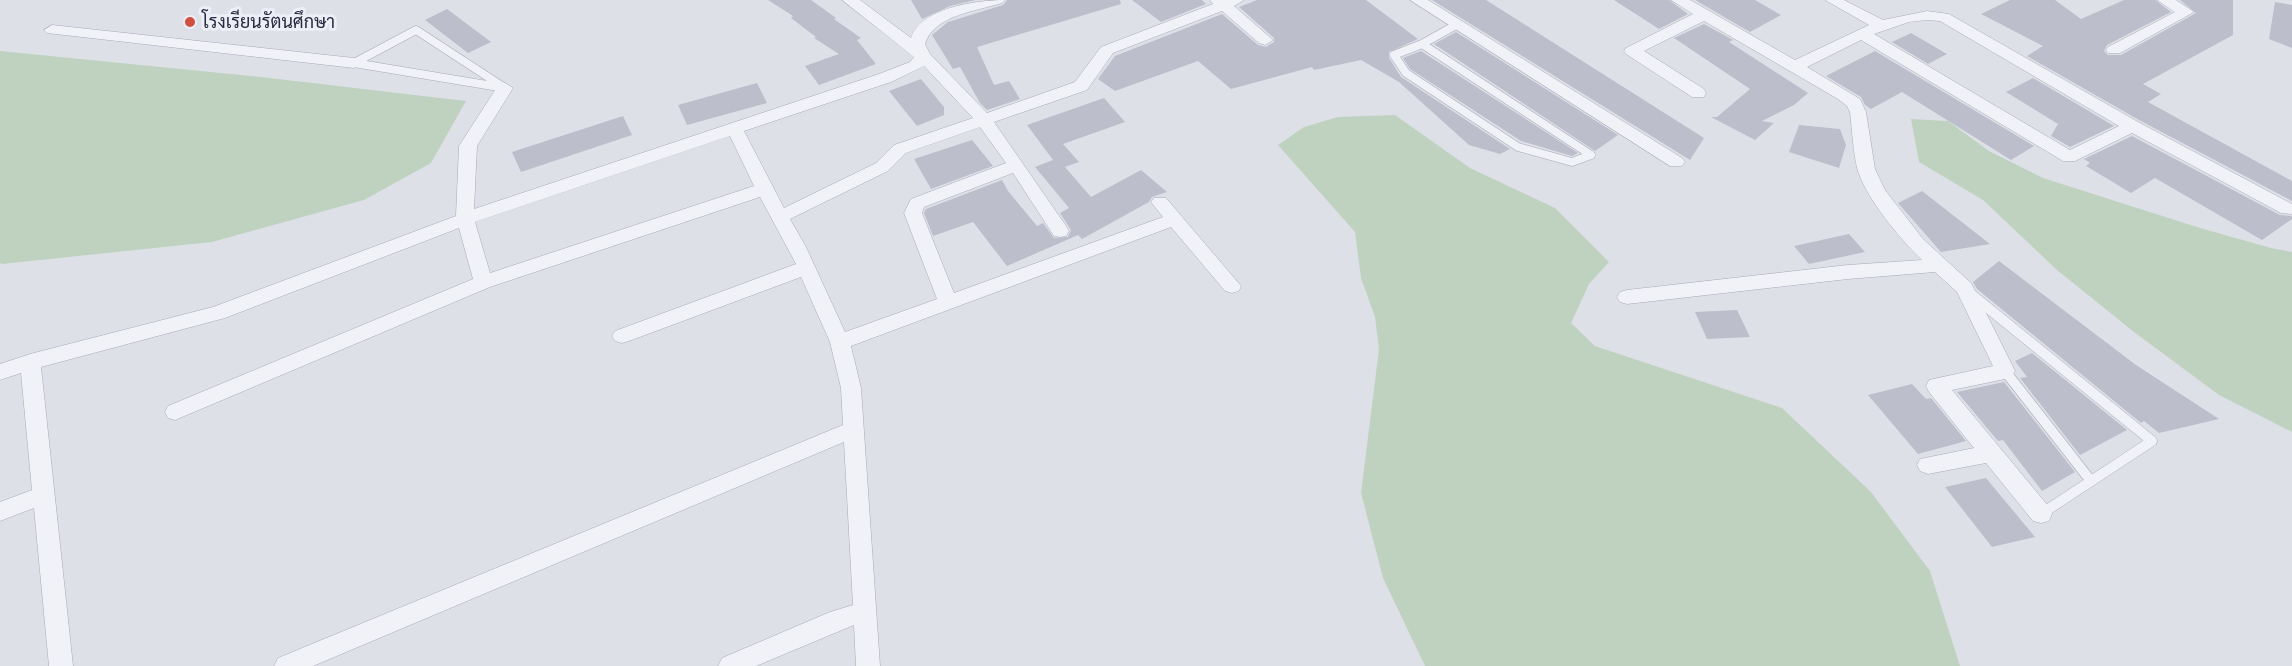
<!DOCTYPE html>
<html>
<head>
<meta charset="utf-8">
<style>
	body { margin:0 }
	canvas { display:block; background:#dee0e8 }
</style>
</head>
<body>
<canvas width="2292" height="666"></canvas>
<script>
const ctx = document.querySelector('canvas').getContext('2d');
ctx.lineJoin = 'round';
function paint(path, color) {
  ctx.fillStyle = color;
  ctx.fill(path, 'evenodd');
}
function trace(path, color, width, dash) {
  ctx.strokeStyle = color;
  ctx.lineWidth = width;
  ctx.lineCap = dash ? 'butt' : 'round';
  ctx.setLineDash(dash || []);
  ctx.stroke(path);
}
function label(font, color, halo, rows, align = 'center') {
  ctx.font = font + ' "Exo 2",Sarabun,sans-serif';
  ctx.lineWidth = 6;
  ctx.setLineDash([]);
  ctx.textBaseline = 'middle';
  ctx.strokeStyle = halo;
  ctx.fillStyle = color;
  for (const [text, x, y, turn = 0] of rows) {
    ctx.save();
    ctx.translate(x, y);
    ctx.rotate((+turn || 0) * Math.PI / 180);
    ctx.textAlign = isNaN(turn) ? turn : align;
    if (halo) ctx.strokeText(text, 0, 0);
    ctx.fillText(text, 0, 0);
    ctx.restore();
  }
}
paint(new Path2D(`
	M0,51l261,26 205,24 -35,62 -67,37 -152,42 -210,22 -2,-1z
	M1395,115l75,53 85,40 54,54 -20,22 -18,39 24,23 187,62 89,84 59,79 30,95h-535l-42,-88 -22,-85 18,-144 -4,-32 -14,-39 -6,-46 -77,-87 26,-18 34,-10z
	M1911,119l37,2 41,30 54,27 157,50 71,20 21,4v180l-73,-37 -85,-63 -77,-62 -74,-70 -64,-38z`), '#bfd2bf');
paint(new Path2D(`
	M768,0h43l25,18 -2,1 27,19 -4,2 19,24 -57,21 -14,-19 34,-12 -25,-16 2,-1 -25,-19 2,-2z
	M911,0h65l-26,6 -28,13z
	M1007,0h113l1,4 -144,43 17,38 15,-4 11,18 -33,11 -7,-7 -20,-36 -7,2 -21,-34 16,-13 55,-17z
	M1132,0h70l4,4 -45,18z
	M1257,0h109l52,39 -29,13v6l12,19 109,72 -10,5 -31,-9 -70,-63 -38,-22 -47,10 -2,-3 -81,22 -33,-28 -83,30 -17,-12 17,-23 107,-42 36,31 8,2 8,-5v-4l-35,-31z
	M1432,0h54l218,138 -14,22z
	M1614,0h55l19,14 -29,15z
	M1695,0h60l26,15 -31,17z
	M2010,0h45l26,19 43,-19h31l16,12 -64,33 -3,6 4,4h13l75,-42 -16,-13h53v35l-90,49 18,10 -13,8 144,79v20l-153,-81 -112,-64 16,-10 -62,-32z
	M2275,2l17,3v43l-23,-9z
	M447,9l44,33 -23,11 -43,-33z
	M1704,24l29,16 -4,2 79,51 -14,12 -32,16 12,2 -19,17 -44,-23h6l33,-28 -76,-51z
	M1456,32l162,103 -23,16 -161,-107z
	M1911,33l36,21 -19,10 -36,-22z
	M1421,51l157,102 -6,3 -51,-15 -111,-72 -7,-11z
	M1875,51l159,95 -23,14 -109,-68 -31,17 -6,-4 -4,-8 -35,-21z
	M2033,78l81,48 -44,21 -19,-11 7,-12 -52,-32z
	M921,79l23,28v8l-27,11 -28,-35z
	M757,83l10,20 -80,22 -9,-20z
	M1104,98l21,24 -62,22 16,18 -14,5 26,30 50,-27 26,22 -15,5 -3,5 -67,37 -4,-4 -71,31 -34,-44 -40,14 -9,-23 2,-4 76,-29 6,11 29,35 6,-3 11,15 14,-1 3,-7 -11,-17 9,-5 -34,-41 18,-7 -26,-35z
	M623,116l9,19 -111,37 -9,-20z
	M1799,125l41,4 6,16 -7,23 -50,-16z
	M2132,136l148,79 12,1v3l-30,21 -107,-62 -24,15 -45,-27 4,-3 -6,-4z
	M972,140l21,26 -62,23 -17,-30z
	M1922,191l68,53 -49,8 -43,-49z
	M1849,234l16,18 -56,12 -15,-18z
	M1999,261l137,104 83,54 -60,14 -15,-12 -3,2 -164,-134 -4,-7z
	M1737,310l13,27 -43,2 -12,-27z
	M2032,353l95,77 -47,25 -60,-77 7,-1 -12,-16z
	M2004,382l71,90 -33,19 -39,-51 -5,1 -41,-49z
	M1912,384l14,15 5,-1 35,43 -48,13 -50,-59z
	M1986,478l49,59 -43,10 -47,-60z`), '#bcbecb');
const laneFar1 = new Path2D(`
	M1456,25l-34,19 169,111
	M416,30l89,58 -151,-25z
	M1422,44l-28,11 12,18 112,74 54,15 19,-7`);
const lane = new Path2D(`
	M1972,295l180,146 -111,73
	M2005,371l86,110`);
const street = new Path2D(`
	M842,0h18l51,38c9,-30 66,-38 94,-38l-3,3c-25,8 -68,12 -77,41l5,10 57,59 88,-31 26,-35 112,-43 -3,-4h34l-10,6 39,34 -8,5 -6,-2 -37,-32 -109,42 -26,37 -93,32 72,104 3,5 -3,5 -6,1 -6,-1 -41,-63 -89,34 -2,6 32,80 209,-76 -12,-15 3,-4h12l75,88 -2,5 -7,2 -7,-2 -54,-64 -320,119 10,42 19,278h-24l-2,-41 -98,41h-38l4,-8 108,-46 23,-7 -9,-163 -531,224h-39l4,-8 565,-233 -2,-37 -11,-46 -29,-65 -172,64 -7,2 -7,-2 -3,-5 3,-5 181,-67 -36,-67 -270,90 -315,133 -7,-2 -3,-6 3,-6 305,-127 -14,-51 -234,90 -184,49 32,299h-24l-15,-158 -34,13v-19l32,-12 -11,-117 -21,7v-16l30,-10 183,-47 243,-91 3,-70 40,-62 6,-1 8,5 -36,58 -3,63 405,-135 31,-12 4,-5zM924,66l49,52 -79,27 -18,18 -92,45 -40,-77 147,-49zM980,127l26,36 -95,36 -7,14 33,86 -92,33 -39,-85 -16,-28 98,-48 18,-18zM730,136l24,50 -264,87 -15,-51z
	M1410,0h18l254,158 3,4 -3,4h-12z
	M1671,0h19l105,60 74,-35 -44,-25h19l39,20 44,-9 22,3 189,108 154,82v10l-11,-1 -149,-80 -57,28h-12l-202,-121 -54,27 53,32 6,13 9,57 10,21 38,49 48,44 44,88 -3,5 -7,3 -53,11 97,117 3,7 -3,7 -8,2 -8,-2 -47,-58 -58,11 -8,-3 -3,-6 3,-6 54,-11 -45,-56 -3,-6 3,-6 64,-14 -36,-74 -22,-20 -87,7 -221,25 -7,-2 -3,-5 3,-5 7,-2 221,-25 74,-5c-22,-21 -57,-63 -65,-92 -4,-18 -5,-38 -7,-56l-3,-6 -9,-7 -134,-78 -60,30 60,38 2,4 -2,4h-12l-66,-43 -2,-3 2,-3 67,-34zM1927,20l13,1 179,105 -49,24 -196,-116 35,-12z
	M2157,0h19l18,12 -74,41h-12l-2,-3 2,-3 67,-35z
	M52,25l302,33 8,5 -8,5 -307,-35 -3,-3z`);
trace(laneFar1, '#a7a9b6', 9);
trace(lane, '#a7a9b6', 11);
trace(street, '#a7a9b6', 1);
trace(laneFar1, '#f1f2f7', 8);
trace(lane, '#f1f2f7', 10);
paint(street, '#f1f2f7');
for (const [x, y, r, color] of [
	[190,22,6,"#d14f40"]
]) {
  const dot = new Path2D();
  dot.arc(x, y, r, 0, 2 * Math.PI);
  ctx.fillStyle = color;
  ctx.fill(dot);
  trace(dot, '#eeeff6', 2);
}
label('18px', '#272a40', '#eeeff6', [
	["โรงเรียนรัตนศึกษา",202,22]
], 'left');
</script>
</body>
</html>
